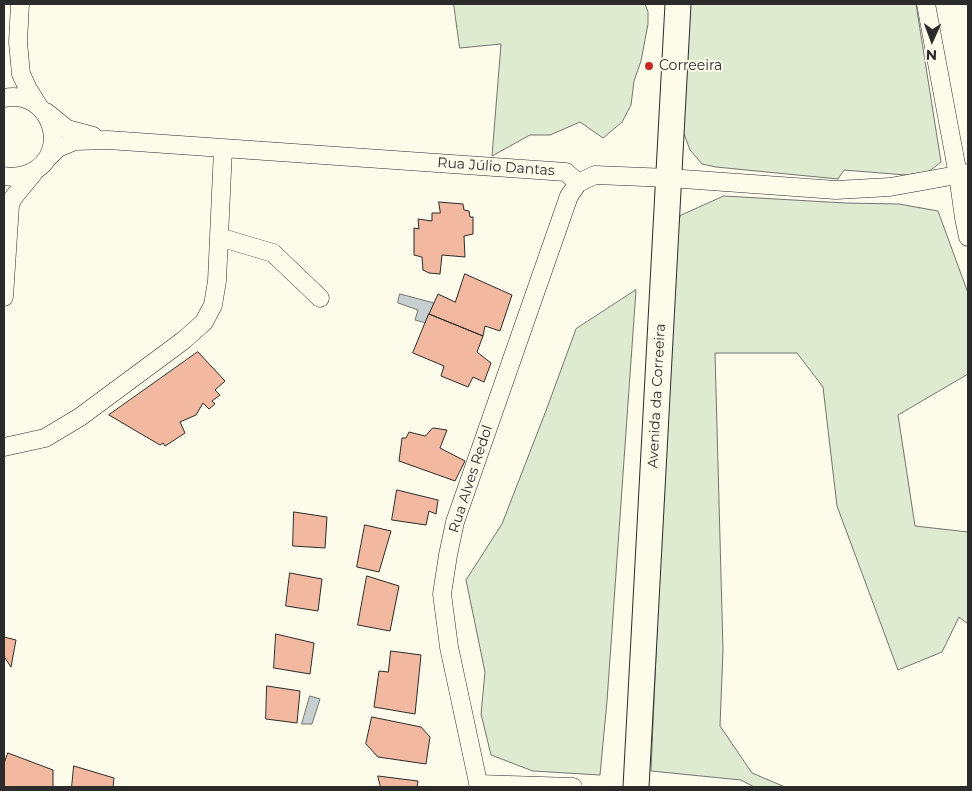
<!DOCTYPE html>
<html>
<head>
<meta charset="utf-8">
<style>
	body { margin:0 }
	#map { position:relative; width:972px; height:791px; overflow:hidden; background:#fdfbea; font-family:Montserrat,sans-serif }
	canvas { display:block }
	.frame { position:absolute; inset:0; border:5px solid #2b2b2b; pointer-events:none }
	.north { position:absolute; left:907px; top:15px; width:50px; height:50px; -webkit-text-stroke:4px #fdfbea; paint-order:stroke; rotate:182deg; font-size:14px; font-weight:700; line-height:20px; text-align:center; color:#2b2b2b }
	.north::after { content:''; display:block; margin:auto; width:18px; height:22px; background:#2b2b2b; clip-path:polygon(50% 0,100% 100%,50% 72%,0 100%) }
</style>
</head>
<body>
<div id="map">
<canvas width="972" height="791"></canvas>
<div class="frame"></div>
<div class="north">N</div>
</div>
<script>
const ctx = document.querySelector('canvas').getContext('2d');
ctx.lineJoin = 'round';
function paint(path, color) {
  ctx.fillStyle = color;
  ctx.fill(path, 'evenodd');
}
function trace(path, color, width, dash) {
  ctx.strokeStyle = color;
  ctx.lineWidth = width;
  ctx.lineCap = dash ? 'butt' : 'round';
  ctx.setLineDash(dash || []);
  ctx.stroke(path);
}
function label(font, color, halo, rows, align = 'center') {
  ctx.font = font + ' Montserrat,sans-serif';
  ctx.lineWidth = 4;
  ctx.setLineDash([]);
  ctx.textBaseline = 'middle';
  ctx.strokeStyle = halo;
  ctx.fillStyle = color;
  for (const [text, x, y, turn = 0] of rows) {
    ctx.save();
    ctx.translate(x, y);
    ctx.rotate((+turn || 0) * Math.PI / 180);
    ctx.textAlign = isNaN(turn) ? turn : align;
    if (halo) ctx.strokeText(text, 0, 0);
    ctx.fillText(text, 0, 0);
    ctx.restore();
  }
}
const green = new Path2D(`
	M454,4h191l3,8v12l-7,37 -7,20 -3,24 -9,17 -19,16 -23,-16 -30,13h-20l-38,21 9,-112 -41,4z
	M690,4h226l25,158 -13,10 -22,3 -62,-5 -6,9 -122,-12 -14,-3 -12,-14 -7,-19z
	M724,196l121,7 54,1 39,7 30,82v81l-70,41 17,111 53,6v92l-9,-7 -17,35 -44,18 -61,-164 -14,-119 -26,-34h-82l8,297 -3,76 32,47 33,14h-31l-13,-7 -90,-9 22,-513 7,-42z
	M636,290l-29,411 -7,74 -67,-4 -42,-16 -10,-41 4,-42 -19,-92 36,-56 45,-116 29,-79z`);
paint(green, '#deebd1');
trace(green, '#74746e', 1);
const water = new Path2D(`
	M400,294l34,9 -8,20 -11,-3 3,-10 -20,-7z
	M310,696l10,3 -8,25h-10z`);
paint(water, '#c7d0d0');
trace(water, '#74746e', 1);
const building = new Path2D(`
	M439,202l24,2 1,6 5,1 1,6h3v17l-9,2 1,21 -23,-2 -2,19 -11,-1 -6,-3 -1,-13 -8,-2v-27l5,1 -1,-10 14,2v-8h8z
	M465,274l47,21 -12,36 -15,-5 -2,10 -54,-22 9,-20 17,8z
	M429,314l54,22 -6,16 14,11 -7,19 -11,-5 -5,10 -27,-11 3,-10 -31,-13z
	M198,352l27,29 -10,9 5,5 -8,6 3,3 -6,5 -6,-6 -7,12 -16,7 5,11 -20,13 -2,-3 -3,2 -51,-30z
	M433,428l14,2 -7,18 25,13 -10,20 -56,-20 3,-23h4l3,-6 16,4z
	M397,490l41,10 -2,14 -7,-3 -3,14 -34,-5z
	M294,512l33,5 -2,31 -32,-2z
	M365,525l26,6 -12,41 -22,-5z
	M290,573l32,6 -4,32 -32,-5z
	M367,576l32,10 -9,45 -32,-6z
	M276,634l38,9 -4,31 -36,-6z
	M4,637l12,3 -5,27 -6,-9 -1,3z
	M391,651l30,4 -6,59 -41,-7 5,-36 9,1z
	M267,686l33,5 -3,32 -31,-4z
	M372,717l49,10 9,10 -4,27 -48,-7 -12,-13z
	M8,753l45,17v17h-49v-23z
	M74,766l40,12 -1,9h-41z
	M378,776l40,5 -1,6h-36z`);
paint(building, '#f2b8a0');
trace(building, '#2b2b2b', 1);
const street = new Path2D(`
	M20,4l-2,38 3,32 7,15 10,16
	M926,4l32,171 6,43 4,19
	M4,98c46,-10 69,55 26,75 -8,3 -17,5 -26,3
	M46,112l21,17 26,7
	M46,160l12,-12 17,-7 33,-1 458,32 12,11
	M219,237l54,16 47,45
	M4,297l6,-92 3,-7 22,-27
	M4,447l41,-9 35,-21 104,-77 20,-18 9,-17 4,-24 6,-132
	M478,784l95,3
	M479,787l-30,-140 -7,-53 6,-39 7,-33 114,-326 9,-13 17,-8 74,3 167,12 54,-3 78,-14`);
const secondary = new Path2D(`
	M636,787l42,-783`);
trace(street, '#2b2b2b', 19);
trace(secondary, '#2b2b2b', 27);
trace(street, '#fdfbea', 18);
trace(secondary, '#fdfbea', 25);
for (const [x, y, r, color] of [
	[649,66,5,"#c62828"]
]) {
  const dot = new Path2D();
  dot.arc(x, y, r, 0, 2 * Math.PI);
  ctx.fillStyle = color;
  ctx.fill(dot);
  trace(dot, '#fdfbea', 2);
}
label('14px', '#2b2b2b', '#fdfbea', [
	["Correeira",659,66]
], 'left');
label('14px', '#2b2b2b', '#fdfbea', [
	["Rua Júlio Dantas",496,167,4],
	["Avenida da Correeira",657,396,-87],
	["Rua Alves Redol",471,479,-72]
]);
</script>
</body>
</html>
